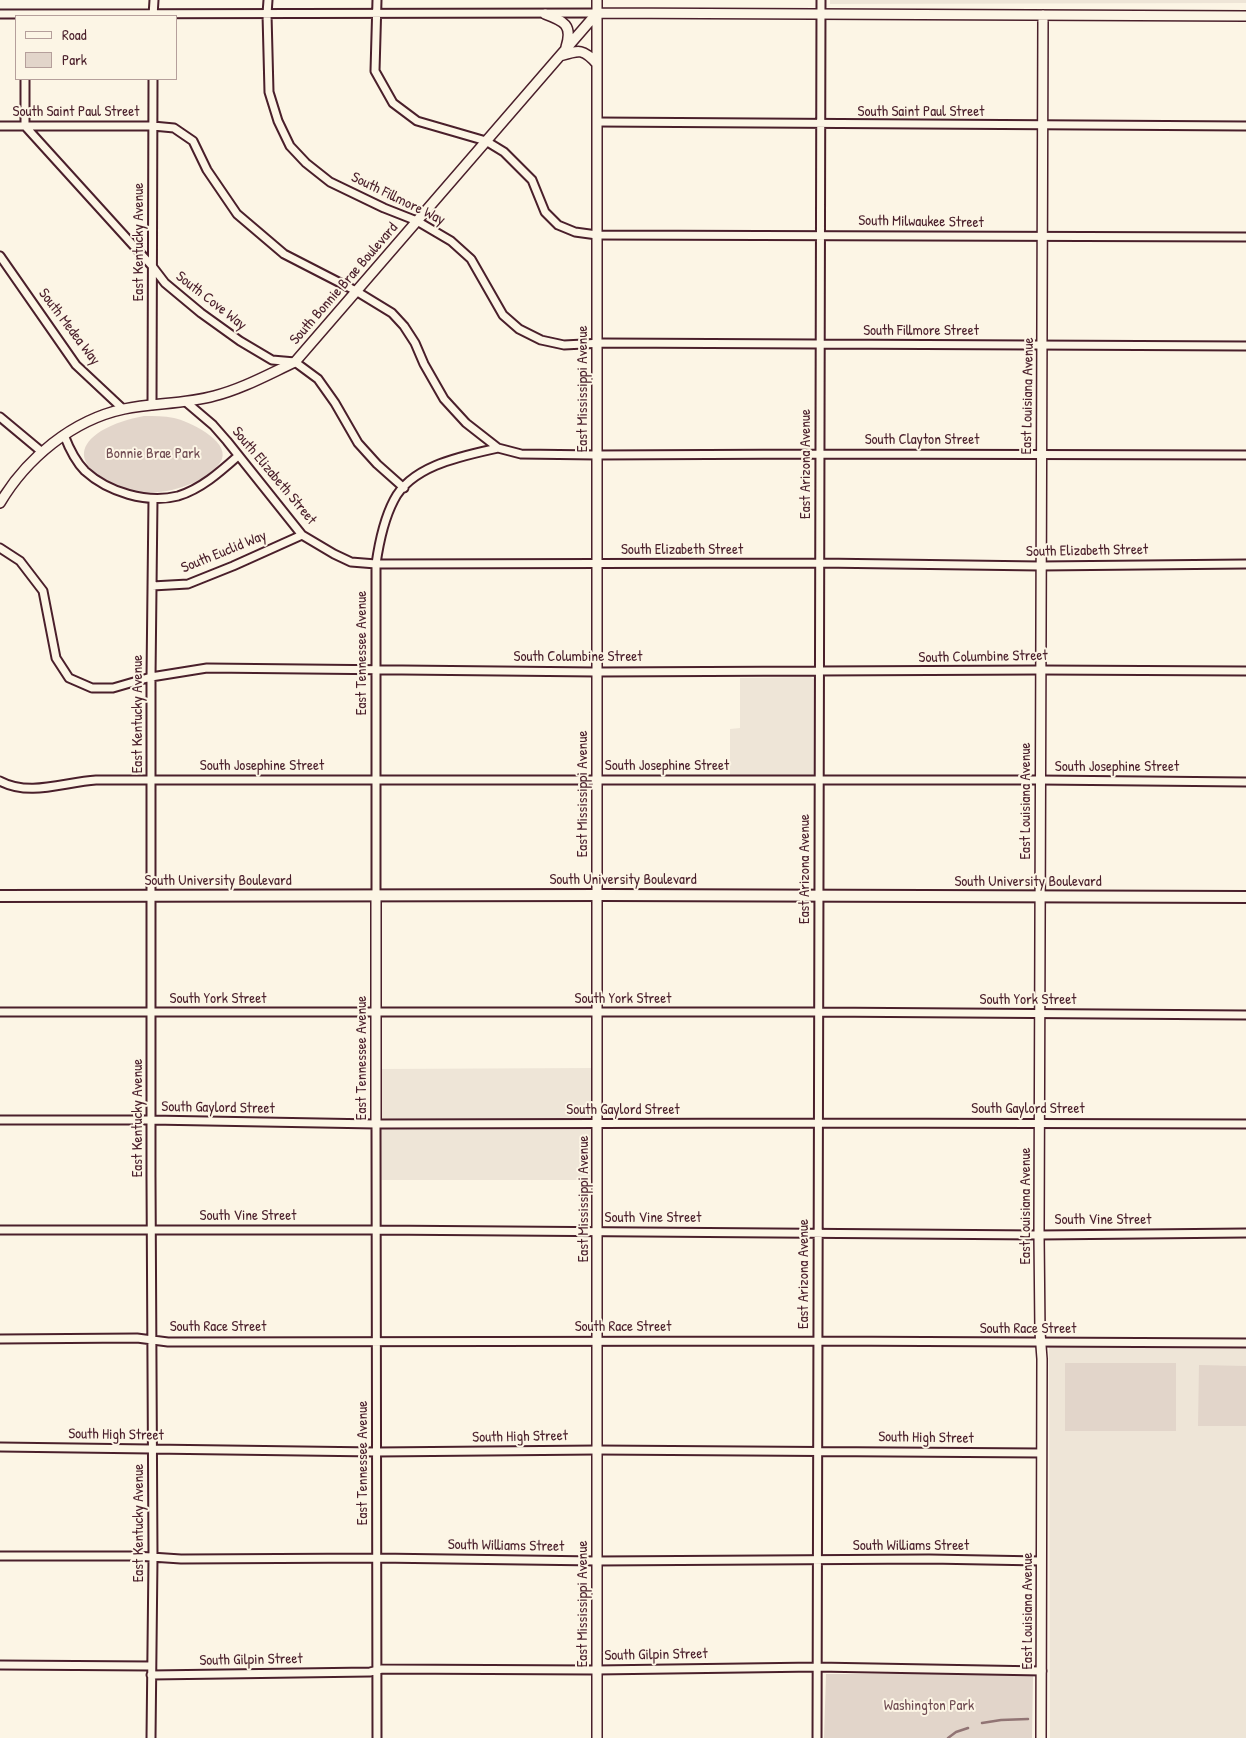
<!DOCTYPE html>
<html>
<head>
<meta charset="utf-8">
<style>
	body { margin:0 }
	#map { position:relative; width:1246px; height:1738px; overflow:hidden; background:#fcf5e5; font-family:"Patrick Hand",sans-serif }
	canvas { display:block }
	.legend { position:absolute; left:15px; top:15px; width:162px; height:65px; box-sizing:border-box; background:#fcf5e5; border:1px solid #b59f9b; margin:0; padding:6px 9px; list-style:none; font-size:15px; color:#4a1f2b }
	.legend li { display:flex; align-items:center; gap:10px; height:25px }
	.legend b { width:25px; border:1px solid #b59f9b }
</style>
</head>
<body>
<div id="map">
<canvas width="1246" height="1738"></canvas>
<ul class="legend">
<li><b style="height:6px;background:#fcf5e5"></b>Road</li>
<li><b style="height:14px;background:#e2d5ca"></b>Park</li>
</ul>
</div>
<script>
const ctx = document.querySelector('canvas').getContext('2d');
ctx.lineJoin = 'round';
function paint(path, color) {
  ctx.fillStyle = color;
  ctx.fill(path, 'evenodd');
}
function trace(path, color, width, dash) {
  ctx.strokeStyle = color;
  ctx.lineWidth = width;
  ctx.lineCap = dash ? 'butt' : 'round';
  ctx.setLineDash(dash || []);
  ctx.stroke(path);
}
function label(font, color, halo, rows, align = 'center') {
  ctx.font = font + ' "Patrick Hand",sans-serif';
  ctx.lineWidth = 4;
  ctx.setLineDash([]);
  ctx.textBaseline = 'middle';
  ctx.strokeStyle = halo;
  ctx.fillStyle = color;
  for (const [text, x, y, turn = 0] of rows) {
    ctx.save();
    ctx.translate(x, y);
    ctx.rotate((+turn || 0) * Math.PI / 180);
    ctx.textAlign = isNaN(turn) ? turn : align;
    if (halo) ctx.strokeText(text, 0, 0);
    ctx.fillText(text, 0, 0);
    ctx.restore();
  }
}
paint(new Path2D(`
	M830,0h416v3l-416,1z
	M811,677l3,2 1,4 -1,91 -4,3 -80,-1v-47l10,-1v-50z
	M593,1068l-2,112h-211l-1,-111z
	M1049,1347l197,1v390h-196z`), '#eee5d7');
paint(new Path2D(`
	M144,416c10,0 20,0 30,2 14,3 55,22 48,41 -4,10 -20,20 -29,24 -17,7 -34,11 -52,9 -30,-4 -85,-32 -40,-61 14,-8 27,-12 43,-15z
	M1065,1363h111v68h-111z
	M1199,1365l47,1v60h-48z
	M826,1674h207l-1,64h-208z`), '#e2d5ca');
trace(new Path2D(`
	M982,1723l19,-3 27,-1
	M948,1738l8,-6 12,-4`), '#917474', 2.5);
const minor = new Path2D(`
	M268,0l-1,14 2,78 9,29 12,25 16,17 24,19 54,26 33,13 34,20 20,18 32,56 16,14 22,11 23,5 39,-2 643,3
	M377,0l-2,71 18,32 24,18 69,20 18,11 28,28 13,32 13,13 17,7 22,3 649,2
	M0,14l597,-1
	M153,16l1,-16
	M25,79v47l127,140 13,17 36,30 39,28 32,19 23,2 23,17 17,24 23,40 19,21 27,24
	M597,122l649,4
	M0,126h153l21,2 19,13 14,29 30,44 47,40 72,37 36,22 12,13 11,17 9,21 20,35 22,24 32,25 23,6 76,1 222,-1 427,1
	M0,256l76,109 47,44
	M186,402l27,23 14,16 75,94 32,19 17,8 25,2 444,-1 220,3 206,-2
	M152,405l1,-326
	M0,417l42,35
	M64,435c5,13 11,26 21,36 23,21 62,33 93,25 23,-7 42,-24 60,-40
	M0,548l20,13 23,30 13,67 13,20 23,10h21l38,-11 56,-9 390,4 443,-2 206,1
	M152,586l36,-2 45,-18 69,-31
	M0,781c30,16 64,1 96,-1h944l206,2
	M376,896v-332c3,-21 8,-45 18,-64 18,-35 69,-44 104,-52
	M0,1012h819l427,3
	M0,1120h151l225,4 443,-1 427,1
	M376,1124l1,614
	M0,1230h376l663,5 207,-2
	M0,1339l137,-1 31,4 650,-1 428,2
	M0,1447l377,5 220,-2 444,3
	M0,1556h136l45,3 196,-1 220,3 332,-2 112,2
	M0,1665l151,1
	M151,1675l219,-3 12,-3 214,1 221,-3 225,4
	M151,1738l2,-180 -2,-381v-500l2,-178
	M817,1738l4,-1738`);
const tertiary = new Path2D(`
	M597,13l649,3
	M545,14c19,7 28,11 21,33
	M560,56c19,-6 23,-8 37,8
	M0,503c26,-44 72,-83 124,-94 30,-6 61,-5 90,-13 28,-7 55,-22 81,-34l302,-349
	M376,896v228
	M597,1738v-1738
	M1041,1738l1,-379 -2,-27 -1,-97 4,-1220`);
const primary = new Path2D(`
	M0,896l605,-1 641,2`);
trace(minor, '#4a1f2b', 11);
trace(tertiary, '#4a1f2b', 12);
trace(primary, '#4a1f2b', 14);
trace(minor, '#fcf5e5', 7);
trace(tertiary, '#fcf5e5', 9);
trace(primary, '#fcf5e5', 10);
label('15px', '#4a1f2b', '#fcf5e5', [
	["South Saint Paul Street",76,112],
	["South Saint Paul Street",921,112],
	["South Fillmore Way",398,199,26],
	["South Milwaukee Street",921,222,1],
	["East Kentucky Avenue",139,242,-90],
	["South Bonnie Brae Boulevard",344,284,-49],
	["South Cove Way",211,301,38],
	["South Medea Way",69,327,53],
	["South Fillmore Street",921,331],
	["East Mississippi Avenue",583,389,-90],
	["East Louisiana Avenue",1028,396,-89],
	["South Clayton Street",922,440],
	["East Arizona Avenue",806,464,-90],
	["South Elizabeth Street",274,476,50],
	["South Elizabeth Street",682,550],
	["South Elizabeth Street",1087,551,-1],
	["South Euclid Way",224,552,-22],
	["East Tennessee Avenue",362,653,-90],
	["South Columbine Street",578,657],
	["South Columbine Street",983,657,-1],
	["East Kentucky Avenue",138,714,-90],
	["South Josephine Street",262,766],
	["South Josephine Street",667,766],
	["South Josephine Street",1117,767],
	["East Mississippi Avenue",583,794,-90],
	["East Louisiana Avenue",1026,801,-90],
	["East Arizona Avenue",805,869,-90],
	["South University Boulevard",623,880],
	["South University Boulevard",218,881],
	["South University Boulevard",1028,882],
	["South York Street",218,999],
	["South York Street",623,999],
	["South York Street",1028,1000],
	["East Tennessee Avenue",362,1058,-90],
	["South Gaylord Street",218,1108,1],
	["South Gaylord Street",1028,1109],
	["South Gaylord Street",623,1110],
	["East Kentucky Avenue",138,1118,-90],
	["East Mississippi Avenue",584,1199,-90],
	["East Louisiana Avenue",1026,1206,-90],
	["South Vine Street",248,1216],
	["South Vine Street",653,1218],
	["South Vine Street",1103,1220],
	["East Arizona Avenue",804,1274,-90],
	["South Race Street",218,1327],
	["South Race Street",623,1327],
	["South Race Street",1028,1329],
	["South High Street",116,1435,1],
	["South High Street",520,1437,-1],
	["South High Street",926,1438,1],
	["East Tennessee Avenue",363,1463,-90],
	["East Kentucky Avenue",139,1523,-90],
	["South Williams Street",506,1546,1],
	["South Williams Street",911,1546],
	["East Mississippi Avenue",583,1604,-90],
	["East Louisiana Avenue",1028,1611,-90],
	["South Gilpin Street",656,1655,-1],
	["South Gilpin Street",251,1660,-1]
]);
label('15px', '#704c53', '#fcf5e5', [
	["Bonnie Brae Park",153,454],
	["Washington Park",929,1706]
]);
</script>
</body>
</html>
